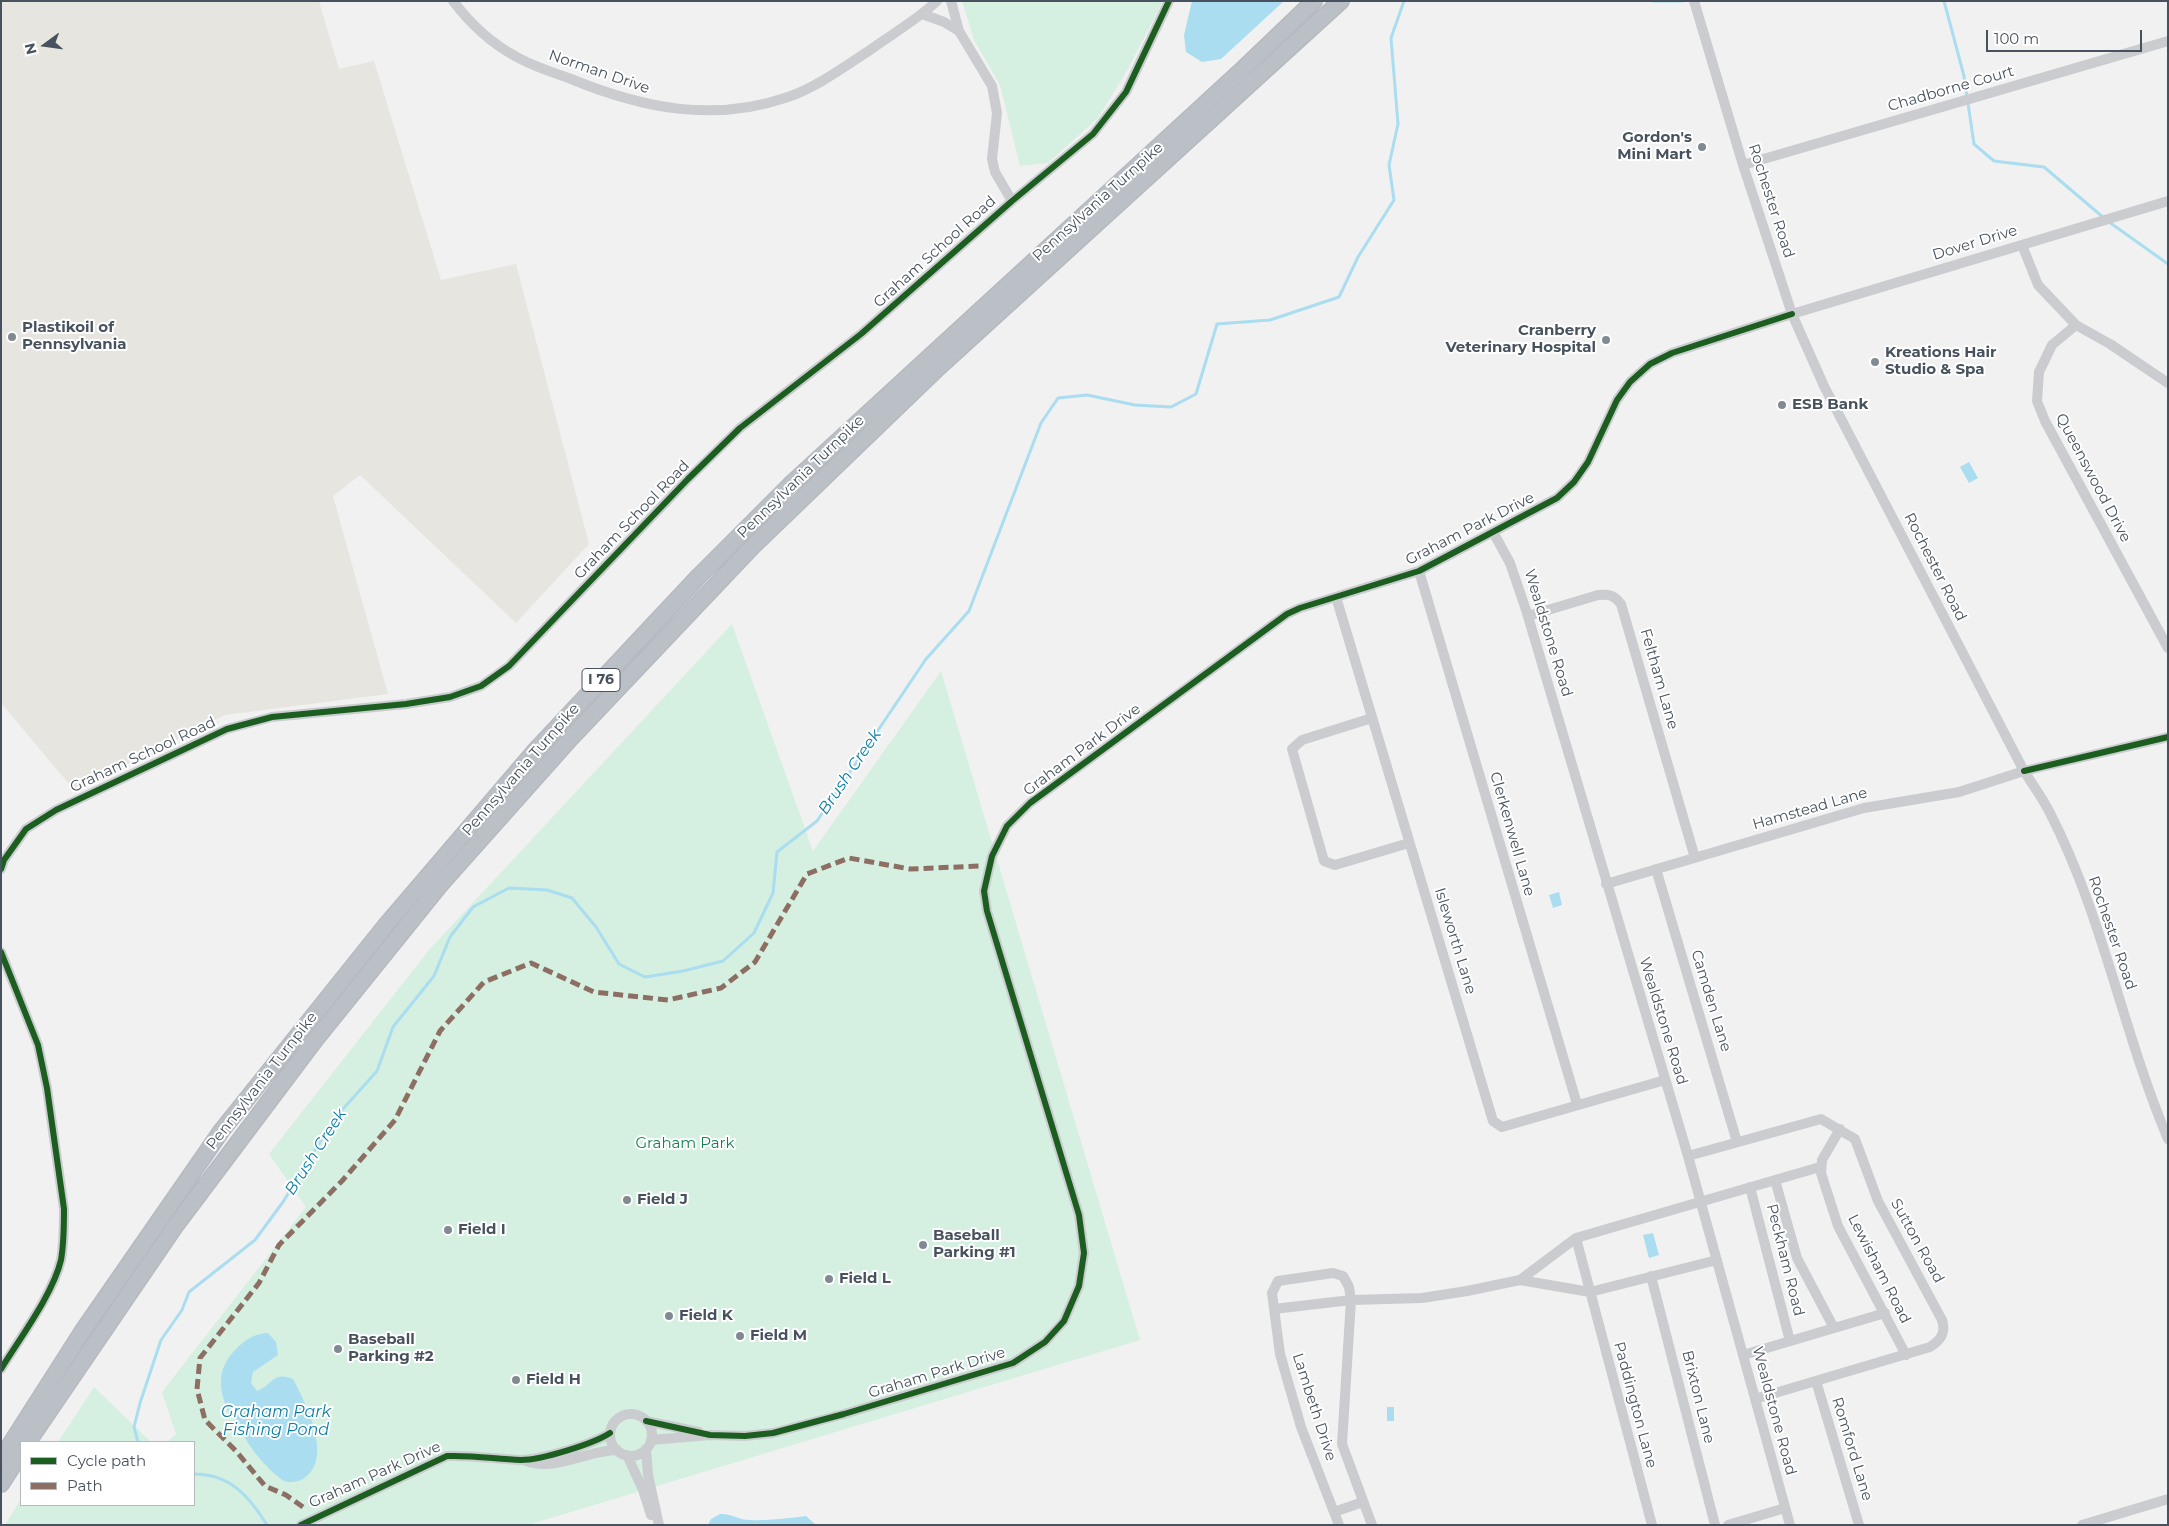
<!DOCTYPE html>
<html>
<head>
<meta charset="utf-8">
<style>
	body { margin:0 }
	#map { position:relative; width:2169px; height:1526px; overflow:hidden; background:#f1f1f1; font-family:Montserrat,sans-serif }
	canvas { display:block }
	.frame { position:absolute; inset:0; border:2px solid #47525e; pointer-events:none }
	.legend { position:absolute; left:20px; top:1441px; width:175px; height:65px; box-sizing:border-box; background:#fff; border:1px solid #b5babf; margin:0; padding:6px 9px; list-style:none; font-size:15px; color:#47525e }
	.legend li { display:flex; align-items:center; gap:10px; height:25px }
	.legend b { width:25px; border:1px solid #b5babf }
	.north { position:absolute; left:20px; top:20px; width:50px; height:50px; -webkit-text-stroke:4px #fff; paint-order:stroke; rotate:256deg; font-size:14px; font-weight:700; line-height:20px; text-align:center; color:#47525e }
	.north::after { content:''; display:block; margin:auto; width:18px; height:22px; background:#47525e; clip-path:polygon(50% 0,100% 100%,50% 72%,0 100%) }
	.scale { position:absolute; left:1986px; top:30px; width:156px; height:22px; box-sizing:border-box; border:2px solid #47525e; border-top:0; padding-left:6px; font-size:15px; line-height:18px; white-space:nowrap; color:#47525e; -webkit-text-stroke:4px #fff; paint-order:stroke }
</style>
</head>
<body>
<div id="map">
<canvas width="2169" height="1526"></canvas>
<div class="frame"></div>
<ul class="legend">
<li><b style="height:6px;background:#1b5e20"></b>Cycle path</li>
<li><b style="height:6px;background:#8d6e63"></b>Path</li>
</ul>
<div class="north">N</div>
<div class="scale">100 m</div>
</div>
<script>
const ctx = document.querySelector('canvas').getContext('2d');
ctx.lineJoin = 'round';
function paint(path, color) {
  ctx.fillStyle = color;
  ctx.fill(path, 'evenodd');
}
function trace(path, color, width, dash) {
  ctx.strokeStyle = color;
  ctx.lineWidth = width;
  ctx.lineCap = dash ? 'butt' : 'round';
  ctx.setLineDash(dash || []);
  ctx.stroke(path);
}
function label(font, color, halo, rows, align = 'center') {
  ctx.font = font + ' Montserrat,sans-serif';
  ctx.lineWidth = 4;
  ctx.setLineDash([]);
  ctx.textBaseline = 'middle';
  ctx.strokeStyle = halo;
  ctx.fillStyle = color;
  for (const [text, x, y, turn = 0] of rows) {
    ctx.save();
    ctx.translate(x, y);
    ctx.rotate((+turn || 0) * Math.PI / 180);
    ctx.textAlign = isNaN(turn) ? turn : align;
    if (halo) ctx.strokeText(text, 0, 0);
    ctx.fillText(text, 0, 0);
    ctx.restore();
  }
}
paint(new Path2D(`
	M1,1h318l20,68 35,-8 67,219 75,-16 73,280 -73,79 -156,-148 -27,21 55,198 -163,21 -150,76 -74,-88z`), '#e6e5df');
paint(new Path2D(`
	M962,1h201l-36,70 -29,47 -50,45 -28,3 -20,-81 -26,-45z
	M732,624l81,227 128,-180 199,669 -612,185h-523l16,-26v6h173v-63h-27l9,-8 -14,-42 144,-185 -37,-53 160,-204z
	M94,1387l57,55h-93z`), '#d5f0e1');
paint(new Path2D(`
	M1192,1h92l-63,58 -19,3 -16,-10 -2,-17z
	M1969,462l9,16 -9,5 -9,-16z
	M1559,892l3,13 -9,3 -4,-13z
	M1653,1233l6,22 -10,3 -6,-23z
	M268,1333l8,9 2,13 -25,17 -2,11 6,8c16,-6 16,-20 36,-12 12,23 42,80 10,100 -6,3 -16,5 -22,0 -15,-11 -30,-30 -39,-46 -1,-4 -1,-8 -3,-11 -2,-4 -8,-7 -11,-11 -3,-4 -3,-9 -5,-14 -5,-20 -1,-33 13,-48 10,-10 18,-15 32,-16z
	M1387,1407h7v14h-7z
	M720,1514c11,-1 19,6 30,6 19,1 38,-2 56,-4l10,9h-108l3,-6z`), '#a9ddef');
trace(new Path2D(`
	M1653,1h29
	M1944,1l20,75 10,68 20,17 50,6 60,51
	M2109,222l59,42
	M138,1442l-4,-15 6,-24 21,-63 21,-30 7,-18 66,-52 28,-38 51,-83 43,-48 16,-44 41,-51 16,-39 23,-30 36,-19 38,2 25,8 24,29 23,37 26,13 38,-6 40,-10 31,-28 19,-40 4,-41 40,-31 109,-162 43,-48 72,-188 17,-25 29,-3 48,10 36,2 25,-13 21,-70 53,-4 69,-23 19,-40 36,-57 -5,-35 9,-41 -7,-86 13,-37
	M194,1474c36,0 55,22 73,51`), '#a9ddef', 3);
const highway = new Path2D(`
	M28,1442l148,-217 139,-185 125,-155 130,-146 182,-192 187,-180 402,-366
	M1,1459l81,-127 140,-202 164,-205 147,-172 166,-177 90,-90 453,-416 72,-69
	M1,1484l20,-31`);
trace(highway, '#b6bac0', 18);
trace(new Path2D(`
	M453,1c16,21 38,42 62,55 17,10 37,16 56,23 71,29 142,44 217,18 29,-10 56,-30 82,-47 22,-16 47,-30 67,-49
	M951,1l8,30 33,55 5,27 -5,46 3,13 17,29
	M1694,1l49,164 49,149 32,72 200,385c9,14 19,28 26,42 53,103 73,220 118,326
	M922,14l22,8 15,9
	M1743,165l425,-124
	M2022,245l16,40 38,40 34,19 58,39
	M2076,325l-24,20 -13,27 -2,29 8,20 123,227
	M1493,532l17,31 17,50 161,543 102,369
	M1419,571l158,533
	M1336,597l157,524 9,6 163,-47
	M1528,616l70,-21c11,-1 16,0 23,9l74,254
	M1372,718l-70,22 -10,9 32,112 11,4 74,-22
	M1,869l3,-9 22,-31 30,-19 171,-81 45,-12 134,-13 44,-7 31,-11 28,-20 179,-187 52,-51 121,-94 151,-133 81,-67 33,-42 43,-91
	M1656,869l81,273
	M1606,884l258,-76 95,-16 65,-21 144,-34
	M1,952l37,93 9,43 17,121c0,17 0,34 -3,51 -8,34 -41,78 -60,109
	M1840,1129l-18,31 -1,13 17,53 68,129
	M1688,1156l133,-37 34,20 23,62 64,119c4,13 -1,20 -12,27l-175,52
	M1775,1180l22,78 37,70
	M1750,1187l40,154
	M1576,1238l76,287
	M1651,1276l64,249
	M1520,1280l70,12 127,-32
	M1274,1309l77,-9 71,-2 45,-7 53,-11 56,-42 244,-71
	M1743,1355l142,-42
	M1816,1381l43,144
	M610 1435a21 21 0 1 1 42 0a21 21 0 1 1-42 0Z
	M646,1421l53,11
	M651,1440l59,-5 35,1 28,-3 71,-19 169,-51 32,-21 19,-21 15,-35 5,-33 -5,-38 -92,-304 -3,-20 8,-35 15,-30 23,-23 257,-189 13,-6 119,-37 138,-73 17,-16 14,-20 29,-62 13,-18 20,-18 22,-11 120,-39 376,-113
	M646,1449l2,26 11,50
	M627,1455l16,35 8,25
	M526,1461c26,11 63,-11 91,-11
	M1334,1512l29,-10
	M301,1525l146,-69c27,-1 48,3 74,4 20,0 72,-16 89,-27
	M1339,1525l-38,-98 -21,-73 -8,-61 6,-12 55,-8 10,3 6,11 2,13 -9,144 30,81
	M1728,1525l57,-17
	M2082,1525l86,-26`), '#cacccf', 10);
trace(highway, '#bbc0c6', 15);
trace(new Path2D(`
	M303,1507l-17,-12 -21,-9 -29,-35 -31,-31 -8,-31 3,-31 59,-75 20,-38 63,-64 53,-61 45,-89 44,-49 47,-19 63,29 74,8 53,-12 34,-26 52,-88 42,-16 61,11 70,-3`), '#8d6e63', 5, [10, 5]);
trace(new Path2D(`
	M2024,771l144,-34
	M1,869l3,-9 22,-31 30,-19 171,-81 45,-12 134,-13 44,-7 31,-11 28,-20 179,-187 52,-51 121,-94 151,-133 81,-67 33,-42 43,-91
	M1,952l37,93 9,43 17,121c0,17 0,34 -3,51 -8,34 -41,78 -60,109
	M646,1421l64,14 35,1 28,-3 71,-19 169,-51 32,-21 19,-21 15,-35 5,-33 -5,-38 -92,-304 -3,-20 8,-35 15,-30 23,-23 257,-189 13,-6 119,-37 138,-73 17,-16 14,-20 29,-62 13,-18 20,-18 22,-11 120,-39
	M301,1525l146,-69c27,-1 48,3 74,4 20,0 72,-16 89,-27`), '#1b5e20', 6);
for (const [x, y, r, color] of [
	[1702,147,5,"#828a91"],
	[12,337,5,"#828a91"],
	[1606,340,5,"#828a91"],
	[1875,362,5,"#828a91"],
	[1782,405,5,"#828a91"],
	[627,1200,5,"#828a91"],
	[448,1230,5,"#828a91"],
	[923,1245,5,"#828a91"],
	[829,1279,5,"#828a91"],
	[669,1316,5,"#828a91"],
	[740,1336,5,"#828a91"],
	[338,1349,5,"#828a91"],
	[516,1380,5,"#828a91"]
]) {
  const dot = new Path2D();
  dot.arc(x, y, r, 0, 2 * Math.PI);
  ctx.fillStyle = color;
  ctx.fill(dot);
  trace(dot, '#fff', 2);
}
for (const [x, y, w] of [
	[601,680,38]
]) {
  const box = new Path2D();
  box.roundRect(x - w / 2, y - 11.5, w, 23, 4);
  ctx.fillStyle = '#fff';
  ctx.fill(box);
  trace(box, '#47525e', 1);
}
label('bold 14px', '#47525e', null, [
	["I 76",601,680]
]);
label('15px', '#47525e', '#fff', [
	["Norman Drive",599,72,19],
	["Chadborne Court",1951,89,-16],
	["Rochester Road",1771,201,72],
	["Pennsylvania Turnpike",1098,202,-42],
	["Dover Drive",1975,243,-17],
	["Graham School Road",935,252,-42],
	["Pennsylvania Turnpike",801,477,-44],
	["Queenswood Drive",2093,478,62],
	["Graham School Road",632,520,-46],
	["Graham Park Drive",1470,529,-27],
	["Rochester Road",1935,567,63],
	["Wealdstone Road",1548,633,73],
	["Feltham Lane",1659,679,74],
	["Graham Park Drive",1082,750,-37],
	["Graham School Road",143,755,-25],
	["Pennsylvania Turnpike",521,770,-49],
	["Hamstead Lane",1810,809,-16],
	["Clerkenwell Lane",1512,834,74],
	["Rochester Road",2112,933,71],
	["Isleworth Lane",1455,941,73],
	["Camden Lane",1711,1001,73],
	["Wealdstone Road",1663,1021,73],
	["Pennsylvania Turnpike",262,1081,-52],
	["Sutton Road",1917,1241,61],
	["Peckham Road",1785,1260,76],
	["Lewisham Road",1879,1269,63],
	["Graham Park Drive",937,1373,-17],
	["Brixton Lane",1698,1397,76],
	["Paddington Lane",1635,1405,75],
	["Lambeth Drive",1314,1407,72],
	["Wealdstone Road",1774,1411,75],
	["Romford Lane",1852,1449,73],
	["Graham Park Drive",375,1475,-24]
]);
label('bold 15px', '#47525e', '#fff', [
	["Gordon's",1692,138,"right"],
	["Mini Mart",1692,155,"right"],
	["Plastikoil of",22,328],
	["Pennsylvania",22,345],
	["Cranberry",1596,331,"right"],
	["Veterinary Hospital",1596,348,"right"],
	["Kreations Hair",1885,353],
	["Studio & Spa",1885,370],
	["ESB Bank",1792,405],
	["Field J",637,1200],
	["Field I",458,1230],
	["Baseball",933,1236],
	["Parking #1",933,1253],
	["Field L",839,1279],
	["Field K",679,1316],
	["Field M",750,1336],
	["Baseball",348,1340],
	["Parking #2",348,1357],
	["Field H",526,1380]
], 'left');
label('15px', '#158252', '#fff', [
	["Graham Park",685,1144]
]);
label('italic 16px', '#097da7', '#fff', [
	["Brush Creek",850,772,-56],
	["Brush Creek",316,1152,-57],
	["Graham Park",276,1412],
	["Fishing Pond",276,1430]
]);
</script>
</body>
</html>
